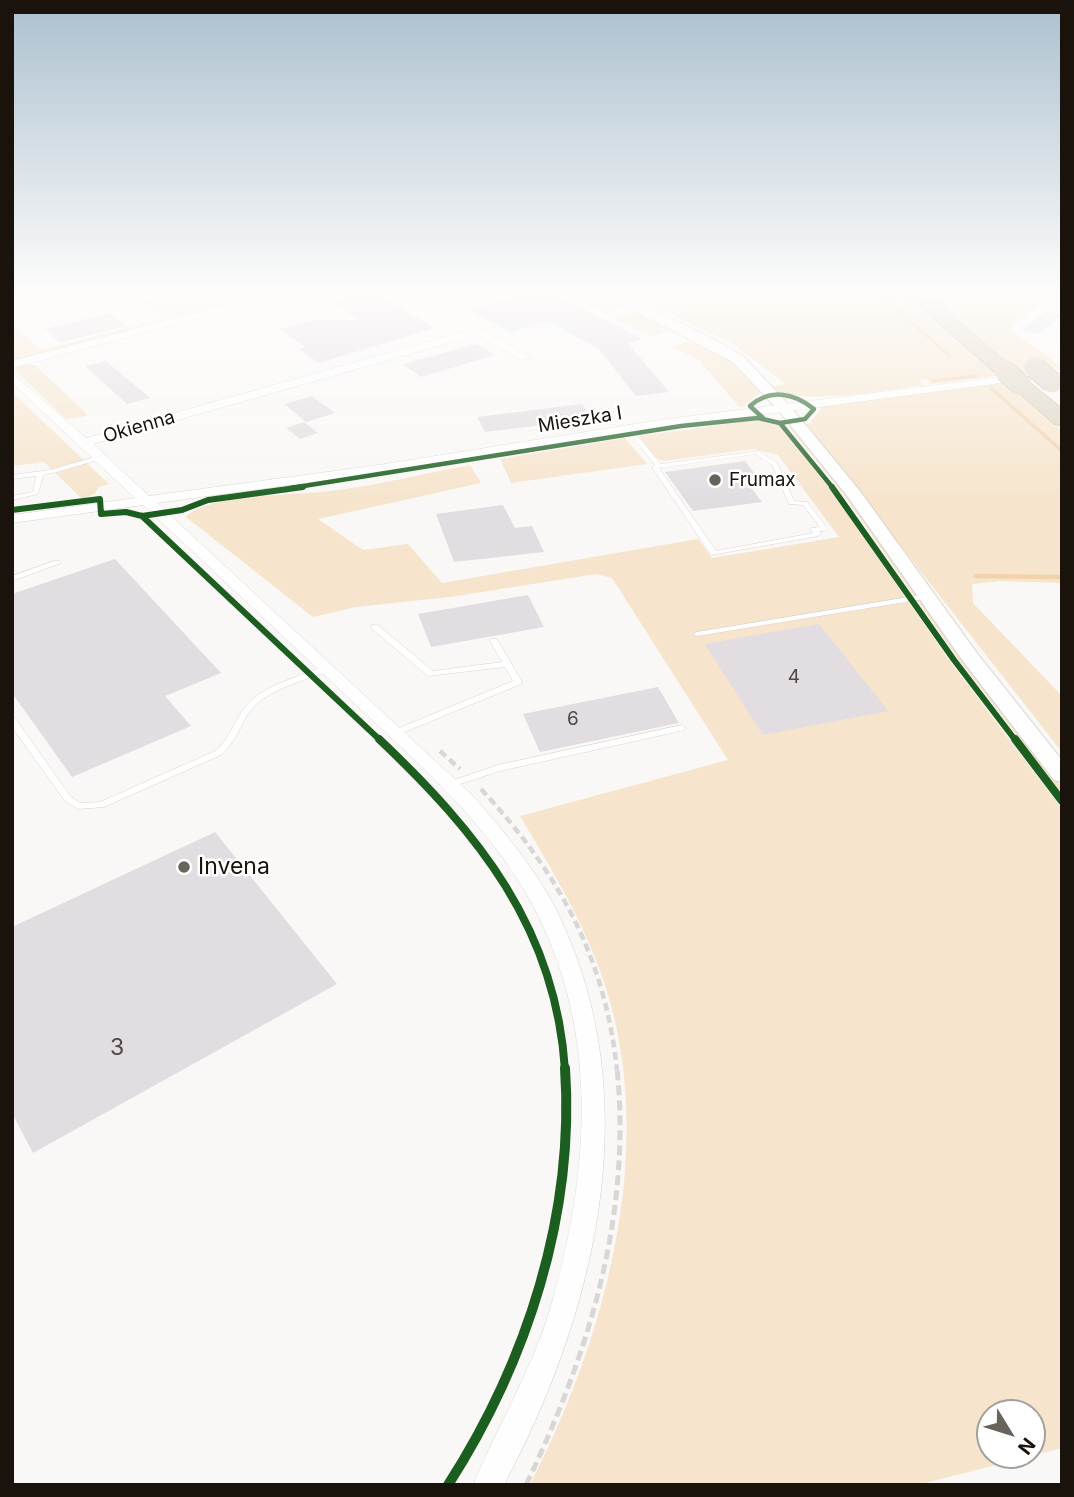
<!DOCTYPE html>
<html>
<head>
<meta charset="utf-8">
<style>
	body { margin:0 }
	#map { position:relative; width:1074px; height:1497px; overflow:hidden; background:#faf8f6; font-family:Inter,sans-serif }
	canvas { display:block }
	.frame { position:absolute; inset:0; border:14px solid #19130b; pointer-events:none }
	.north { position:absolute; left:976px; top:1399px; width:70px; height:70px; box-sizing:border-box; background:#fff; border:2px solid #a3a19d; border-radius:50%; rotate:128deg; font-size:19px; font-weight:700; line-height:28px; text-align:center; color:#19130b }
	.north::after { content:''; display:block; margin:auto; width:24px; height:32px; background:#68635d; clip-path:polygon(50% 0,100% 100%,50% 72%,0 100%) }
</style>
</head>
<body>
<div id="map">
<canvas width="1074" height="1497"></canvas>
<div class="frame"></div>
<div class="north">N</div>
</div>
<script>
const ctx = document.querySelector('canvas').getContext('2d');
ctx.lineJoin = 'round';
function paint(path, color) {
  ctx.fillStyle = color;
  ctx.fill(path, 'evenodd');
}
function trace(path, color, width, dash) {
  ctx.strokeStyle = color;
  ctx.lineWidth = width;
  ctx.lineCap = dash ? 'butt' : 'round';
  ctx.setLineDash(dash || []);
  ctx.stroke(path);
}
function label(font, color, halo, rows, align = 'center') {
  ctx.font = font + ' Inter,sans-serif';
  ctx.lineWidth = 5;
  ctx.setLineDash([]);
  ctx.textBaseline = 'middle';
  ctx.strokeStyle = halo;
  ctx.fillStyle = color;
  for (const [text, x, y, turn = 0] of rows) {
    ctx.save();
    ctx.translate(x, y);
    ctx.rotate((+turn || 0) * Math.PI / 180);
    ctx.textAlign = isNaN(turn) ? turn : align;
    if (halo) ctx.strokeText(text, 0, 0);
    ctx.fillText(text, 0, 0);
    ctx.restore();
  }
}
paint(new Path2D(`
	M170,293h81l5,4 -97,24 -3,-1 7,-3 -22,-17z
	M563,293h35l26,15 -17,7z
	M624,293h428l-42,36 52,38 -130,17 -5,-5 -7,1 4,5c-33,4 -130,23 -153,2l15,-3 -56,-42z
	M625,314c15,-2 35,4 44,16l-16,7 -40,-19z
	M145,323l-5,6 -128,33v-33l5,-1 25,22z
	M686,342c32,1 55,27 75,50l-18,15 -5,-1 -39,-46 -27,-13z
	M22,364l13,1 50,47 2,4 -21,3 -50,-48 -1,-4z
	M1004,381l58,50v152l-62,-2 -28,3 1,19 89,93v56l-257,-328 5,-1 11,-14 -2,-3z
	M12,392l97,92 -10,3 -5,7 -12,5 -38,-37 -32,4z
	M756,420l24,5 37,45 132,190 113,149v639l-144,37h-388c76,-148 129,-339 74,-503 -20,-60 -52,-112 -84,-166l208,-56 -116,-182 -16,-4 -146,23 -94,10 -43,10 -127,-100c19,-22 105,-22 135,-25 50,-5 100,-18 149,-27l11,18 -163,36 45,31 45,-6 34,39 256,-44 14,19 127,-21 -61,-82 -25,-6 -89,12 -10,-4 -15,-21zM990,1413h42v42h-42z
	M792,425l55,69 117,165 98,128v7l-104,-135 -114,-164 -55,-68z
	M625,438l22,26 -136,19 -11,-24z`), '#f6e4cc');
trace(new Path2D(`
	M878,293l72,63
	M933,381l44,-5
	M991,388l71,63`), '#f1d3aa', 3.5);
trace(new Path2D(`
	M976,576l86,1`), '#f1d3aa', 4.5);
paint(new Path2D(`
	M360,293h15l59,35 -115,35 -21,-14 7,-2 -26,-18 34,-9h46l-29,-18z
	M526,293h28l88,46 -14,4 41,49 -33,4 -37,-47 -44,-24 -10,-4 -35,11 -42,-22z
	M1046,311l16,4 -23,19 -17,-4z
	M110,313l16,13 -66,17 -15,-14z
	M476,344l19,11 -74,22 -18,-13z
	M106,361l44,37 -23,6 -42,-38z
	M312,396l23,17 -29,9 -22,-18z
	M582,404l10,15 -107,13 -8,-15z
	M304,422l14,11 -18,6 -14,-11z
	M745,461l20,26 -13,2 10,13 -69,9 -28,-39z
	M503,505l12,23 17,-2 12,26 -90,10 -18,-48z
	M115,559l106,114 -56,23 26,30 -119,51 -60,-84v-99z
	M528,595l16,32 -113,20 -13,-33z
	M819,624l69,87 -125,24 -58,-91z
	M658,687l21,36 -139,29 -17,-38z
	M215,832l122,152 -304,169 -21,-40v-186z`), '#e1dde0');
const service = new Path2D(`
	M1062,326v10l-7,-2v-2z
	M627,428h4l30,36 98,-13 19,13 16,37 13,1 21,27 -3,2h-6l3,3 -4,2 -107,19 -59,-88 3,-2 -28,-35zM756,454l16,11 17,39 14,1 17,22 -9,1 -1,1 3,4 -97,18 -57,-83z
	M99,456l3,2 -1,1 -48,14 -10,2 -5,19 -26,6v-4l21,-4 3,-16 -24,3v-4l38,-5z
	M54,561h6l1,2 -49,18v-5z
	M927,594l4,2 -1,2 -233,38 -4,-2 4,-2z
	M372,625h6l55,46 69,-9 -12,-21 1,-2h6l25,43 -1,2 -121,50h-6l-1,-2 1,-2 119,-49 -8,-14 -77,9 -56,-47 -1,-2z
	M325,666h3l4,2 -1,2c-24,10 -63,19 -79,39 -12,15 -16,34 -31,46l-117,52 -26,2 -13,-8 -53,-74v-10l3,1 56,79 9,6 20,-1 115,-51c15,-12 19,-31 31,-45 17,-21 55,-30 79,-40z
	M682,725l4,3 -1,2 -185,41 -49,16 -5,-3 2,-2 50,-17z`);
const minor = new Path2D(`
	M325,293l-12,5 -11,21h-8l-1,-2 12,-23z
	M406,293h13l113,65 -10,2 -45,-25 -384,109 56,52 230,-31 281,-45 402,-51v6l-402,53 -281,45 -222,30 316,293c36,41 72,84 93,135 79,181 27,386 -62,554h-31c26,-62 61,-118 79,-183 44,-153 48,-310 -49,-444 -43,-59 -97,-106 -150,-156 -70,-66 -140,-131 -210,-197l-131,18v-8l123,-17 -123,-115v-10l74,65 383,-108z
	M257,297l5,3 -1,2 -249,66v-7z`);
const tertiary = new Path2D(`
	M600,293h17l91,43 35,20 46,49 71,86 117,162 85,107v22l-8,-2 -91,-119 -115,-164 -69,-86 -46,-49z`);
const motorway = new Path2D(`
	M905,293h21l86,74 3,4 -3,4h-14z
	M1021,379l7,2 34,27v18l-8,-2 -40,-35 -4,-4 4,-4z`);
trace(service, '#d8d3ce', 1);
trace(minor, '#d8d3ce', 1);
trace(tertiary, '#d8d3ce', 2);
trace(motorway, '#aca28e', 1);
trace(new Path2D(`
	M440,751l20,18
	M481,789c77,83 124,167 136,281`), '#d8d7d6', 4.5, [8, 4.5]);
trace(new Path2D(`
	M526,1485c63,-132 106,-269 91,-417`), '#d8d7d6', 5, [10, 5]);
paint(service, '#fefefe');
paint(minor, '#fefefe');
paint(tertiary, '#fefefe');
paint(motorway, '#dcd3c1');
const motorwayBridge = new Path2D(`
	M1035,368l17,14
	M1005,371l16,14`);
trace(motorwayBridge, '#aca28e', 22, []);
trace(motorwayBridge, '#dcd3c1', 21);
trace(new Path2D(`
	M780,423l53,65
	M291,488l390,-62 77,-8 22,5 25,-4 9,-10c-20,-16 -44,-21 -64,-3l13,12`), '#1b5e20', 4.5);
trace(new Path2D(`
	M832,487l122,173 62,81
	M12,510l88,-11 1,15 25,-2 16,4 40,-6 26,-10 95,-13
	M142,516l239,225`), '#1b5e20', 6);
trace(new Path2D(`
	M379,739c99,94 177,189 186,331
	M1015,739l47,62`), '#1b5e20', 8);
trace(new Path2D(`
	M448,1485c79,-123 127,-271 117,-417`), '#1b5e20', 10);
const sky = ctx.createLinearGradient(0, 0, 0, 503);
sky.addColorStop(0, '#abc0cf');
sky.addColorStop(0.58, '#fdfcfb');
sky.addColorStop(1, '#fdfcfb00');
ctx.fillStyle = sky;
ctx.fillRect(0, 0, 1074, 503);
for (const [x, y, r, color] of [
	[715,480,7,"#68635d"],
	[184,867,7,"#68635d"]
]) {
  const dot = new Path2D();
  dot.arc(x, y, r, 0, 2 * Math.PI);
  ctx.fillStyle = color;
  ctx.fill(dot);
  trace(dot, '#fff', 2.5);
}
label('19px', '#19130b', '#fff', [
	["Mieszka I",580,420,-9],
	["Okienna",139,427,-16]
]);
label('19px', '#19130b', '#fff', [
	["Frumax",729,480]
], 'left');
label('19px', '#4f4a45', null, [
	["4",794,677],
	["6",573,719]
]);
label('23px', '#19130b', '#fff', [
	["Invena",198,867]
], 'left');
label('23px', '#4f4a45', null, [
	["3",117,1048]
]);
</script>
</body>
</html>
